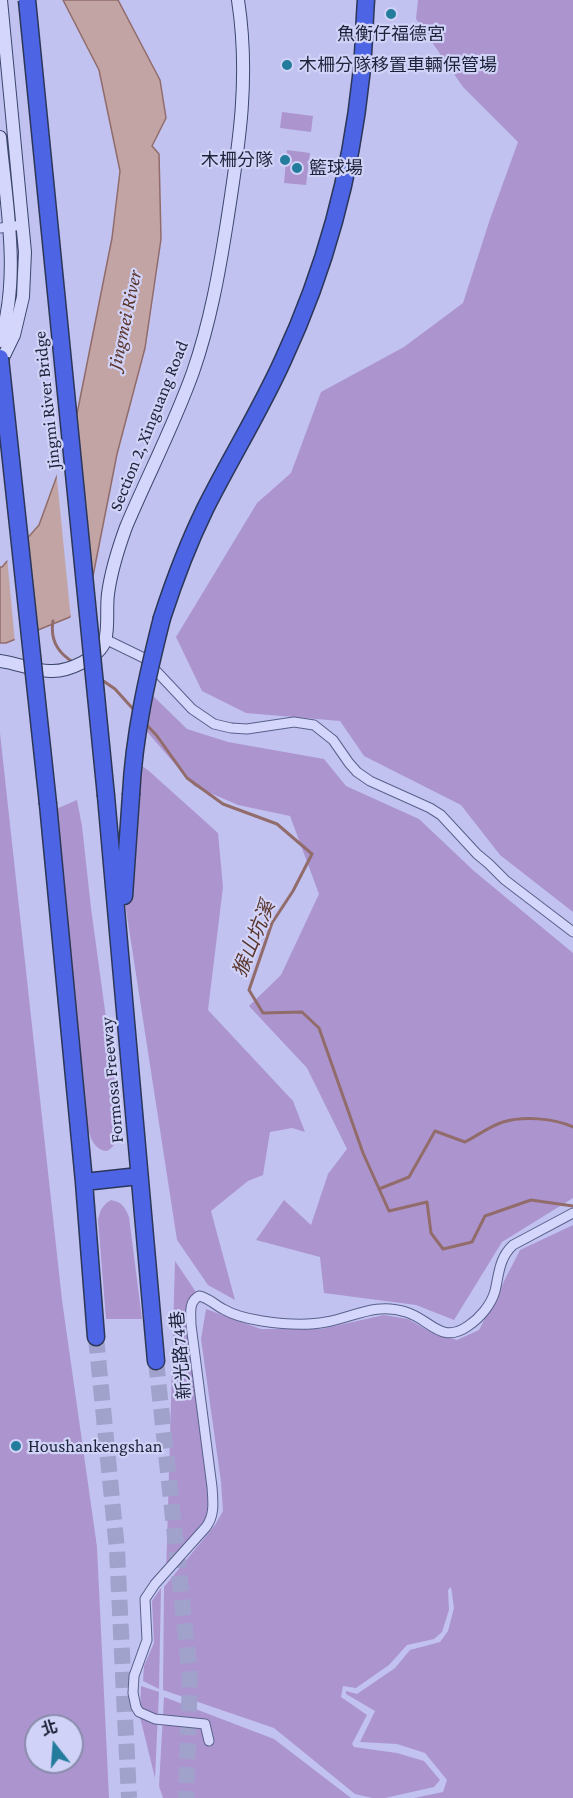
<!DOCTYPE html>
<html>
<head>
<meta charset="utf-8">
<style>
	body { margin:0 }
	#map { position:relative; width:573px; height:1798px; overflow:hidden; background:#c1c2f0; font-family:"Crimson Pro","Noto Sans TC",serif }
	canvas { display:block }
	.north { position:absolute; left:24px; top:1714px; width:60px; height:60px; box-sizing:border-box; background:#d1d2f7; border:2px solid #898cab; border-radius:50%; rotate:343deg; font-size:16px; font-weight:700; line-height:24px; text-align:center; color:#1d243a }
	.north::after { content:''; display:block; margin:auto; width:21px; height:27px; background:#247c9d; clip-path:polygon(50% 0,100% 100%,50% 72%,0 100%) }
</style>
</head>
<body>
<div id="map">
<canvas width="573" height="1798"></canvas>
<div class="north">北</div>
</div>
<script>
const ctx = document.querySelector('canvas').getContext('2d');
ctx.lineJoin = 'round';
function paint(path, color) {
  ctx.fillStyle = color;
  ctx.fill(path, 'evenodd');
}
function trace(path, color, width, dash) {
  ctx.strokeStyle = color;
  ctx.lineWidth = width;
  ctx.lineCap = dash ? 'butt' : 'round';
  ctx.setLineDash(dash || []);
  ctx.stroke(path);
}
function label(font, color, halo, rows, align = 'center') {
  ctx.font = font + ' "Crimson Pro","Noto Sans TC",serif';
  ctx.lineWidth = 4.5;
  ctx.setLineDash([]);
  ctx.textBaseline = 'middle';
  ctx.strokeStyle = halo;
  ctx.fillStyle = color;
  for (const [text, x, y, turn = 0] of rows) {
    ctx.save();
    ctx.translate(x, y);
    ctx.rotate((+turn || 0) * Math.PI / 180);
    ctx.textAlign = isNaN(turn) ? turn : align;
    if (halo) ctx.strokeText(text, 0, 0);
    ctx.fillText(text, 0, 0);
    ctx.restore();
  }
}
paint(new Path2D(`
	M418,0h155v912l-73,-57 -39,-50 -97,-49 -24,-35 -94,-8 -44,-22 -26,-54 81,-134 34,-30 30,-81 83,-45 59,-44 27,-84 28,-77 -55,-55 -47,-68z
	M282,112l31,4 -2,16 -31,-4z
	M287,150l23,3 -4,32 -22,-2z
	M145,688l42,41 41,13 96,17 22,27 73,33 55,52 99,82v245l-71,44 -48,78 -38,-15 -92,-12 -4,-36 -64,-17 28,-40 27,25 17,-51 19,-25 -40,-81 -58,-62 32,-31 38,-81 -29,-78 -52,-11 -44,-19 -59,-68z
	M0,733l62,567 35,247 12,251h-109zM36,1726h36v36h-36z
	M129,756l20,15 69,62 5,54 -15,123 85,91 12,31 -13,-4 -22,4 -7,43 -15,6 -37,30 24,89 -27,-15 -31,-45 -52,-337z
	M77,800l5,26 9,82 27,198c1,16 5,36 -11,45 -19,-1 -20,-30 -23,-45l-28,-297z
	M111,1200c11,2 14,7 18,17l13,102h-36l-8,-99c2,-9 4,-15 13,-20z
	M573,1225v573h-159l29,-6 4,-12 -22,-27 -28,-9 -37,-2 15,-31 -29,-17v-3l11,3 38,-26 15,-18 30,-8 8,-11 6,-23 -3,-21 -3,3 1,20 -7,22 -8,7 -27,6 -18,20 -33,23 -13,-2 -2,11 26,18 -15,29 2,3 43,6 27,8 16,19 -6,7 -49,11h-13l-17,-4 -81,-66 -111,-38 1,-103 51,-62 8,-14 -2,-29 -20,-143 5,-30 55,20h60l63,-14 24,4 21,12 28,9 22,-10 41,-80z
	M175,1261l23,34 -6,37 23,178 -49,66z
	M161,1588l-2,101 -16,-8 1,-15 10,-23 -2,-42z
	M141,1686l18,6 -4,86 -15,-61z
	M164,1697l110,42 77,59h-188l-4,-12z`), '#ac95cf');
const water = new Path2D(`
	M63,0h55l42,80 6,38 -14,28 7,8 2,85 -16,109 -28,106 -24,122 -23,41 -64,26h-6v-76h2l37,-42 35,-96 38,-191 8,-67 -21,-101z`);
paint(water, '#c2a4a5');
trace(water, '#916c6a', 1.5);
paint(new Path2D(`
	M71,428l20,158 -20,34 -15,-151z
	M28,534l10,99 -23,10 -8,-86z`), '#c1c2f0');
trace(new Path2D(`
	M53,621c-3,18 5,32 20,41
	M102,680l13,9 19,21
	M144,722l13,14 30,42 36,26 54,20 35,30 -19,37 -21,32 -23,67 14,23 39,-1 17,16 44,125 26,58 38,-9 4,31 12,16 29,-7 13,-26 46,-16 42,6
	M379,1189l30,-12 26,-46 30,11c12,-6 25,-16 38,-20 20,-6 51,-4 70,5`), '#916c6a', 3);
trace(new Path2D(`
	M96,1337l21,213 12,248
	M156,1361l34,314 -4,123`), '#a0a2cc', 16, [16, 8]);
const street = new Path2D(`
	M0,228l22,-3
	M105,639l39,19 48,51 22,15 17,4 16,1 47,-7 20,3 19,15 16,23 8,9 13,9 60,27 11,7 36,39 12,10 16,16 68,52
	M209,1741l-4,-17 -50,-5 -16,-7 -3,-5 -3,-14 1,-17 13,-36 -2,-41 10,-15 51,-57c9,-12 7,-26 6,-40l-21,-162c0,-11 -3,-23 8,-29 10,2 16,9 24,13 12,7 26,10 39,12 20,3 44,5 64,1 28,-5 50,-20 80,-10 24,7 35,33 62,14 12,-8 23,-21 27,-35 4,-17 4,-33 18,-46l60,-32`);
const secondary = new Path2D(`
	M0,137c6,65 21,141 0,204
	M0,364l14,-29 9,-38 2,-45 -24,-252
	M0,661c17,2 33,10 50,10 18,1 49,-13 55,-30 4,-14 1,-32 3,-47 3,-23 10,-45 18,-67 22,-52 48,-102 67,-155 17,-49 26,-99 34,-150 12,-77 23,-144 11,-222`);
const highway = new Path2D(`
	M162,618c12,-37 26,-74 43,-109 25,-50 55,-98 78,-149 41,-88 68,-186 78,-283 3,-25 3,-51 5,-77
	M106,796l50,565
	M48,804l36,378 12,155
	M124,896l7,-101
	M84,1182l55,-6`);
trace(street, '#58618b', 11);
trace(secondary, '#3b466d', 14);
trace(highway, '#2c3758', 19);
trace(street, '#d5d6fb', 9);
trace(secondary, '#d5d6fb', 12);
trace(highway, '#4d65e4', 16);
const highwayBridge = new Path2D(`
	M27,0l79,796
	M0,358l48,446
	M131,795c3,-60 16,-118 31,-177`);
trace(highwayBridge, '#2c3758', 19, []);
trace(highwayBridge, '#4d65e4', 16);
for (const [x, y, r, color] of [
	[391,14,6,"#247c9d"],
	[287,65,6,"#247c9d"],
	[285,160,6,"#247c9d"],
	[297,168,6,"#247c9d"],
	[16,1446,6,"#247c9d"]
]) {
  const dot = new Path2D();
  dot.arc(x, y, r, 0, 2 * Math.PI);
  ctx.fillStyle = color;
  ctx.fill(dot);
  trace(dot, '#d1d2f7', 2);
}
label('18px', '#1d243a', '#d1d2f7', [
	["魚衡仔福德宮",391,34,"center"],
	["木柵分隊移置車輛保管場",299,65],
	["木柵分隊",273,160,"right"],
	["籃球場",309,168],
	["Houshankengshan",28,1446]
], 'left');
label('18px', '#1d243a', '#d1d2f7', [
	["Jingmi River Bridge",47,400,-96],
	["Section 2, Xinguang Road",149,426,-68],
	["Formosa Freeway",112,1080,-95],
	["新光路74巷",181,1355,-95]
]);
label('italic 20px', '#5a352b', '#d1d2f7', [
	["Jingmei River",125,320,-78],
	["猴山坑溪",254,939,-68]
]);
</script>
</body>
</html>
